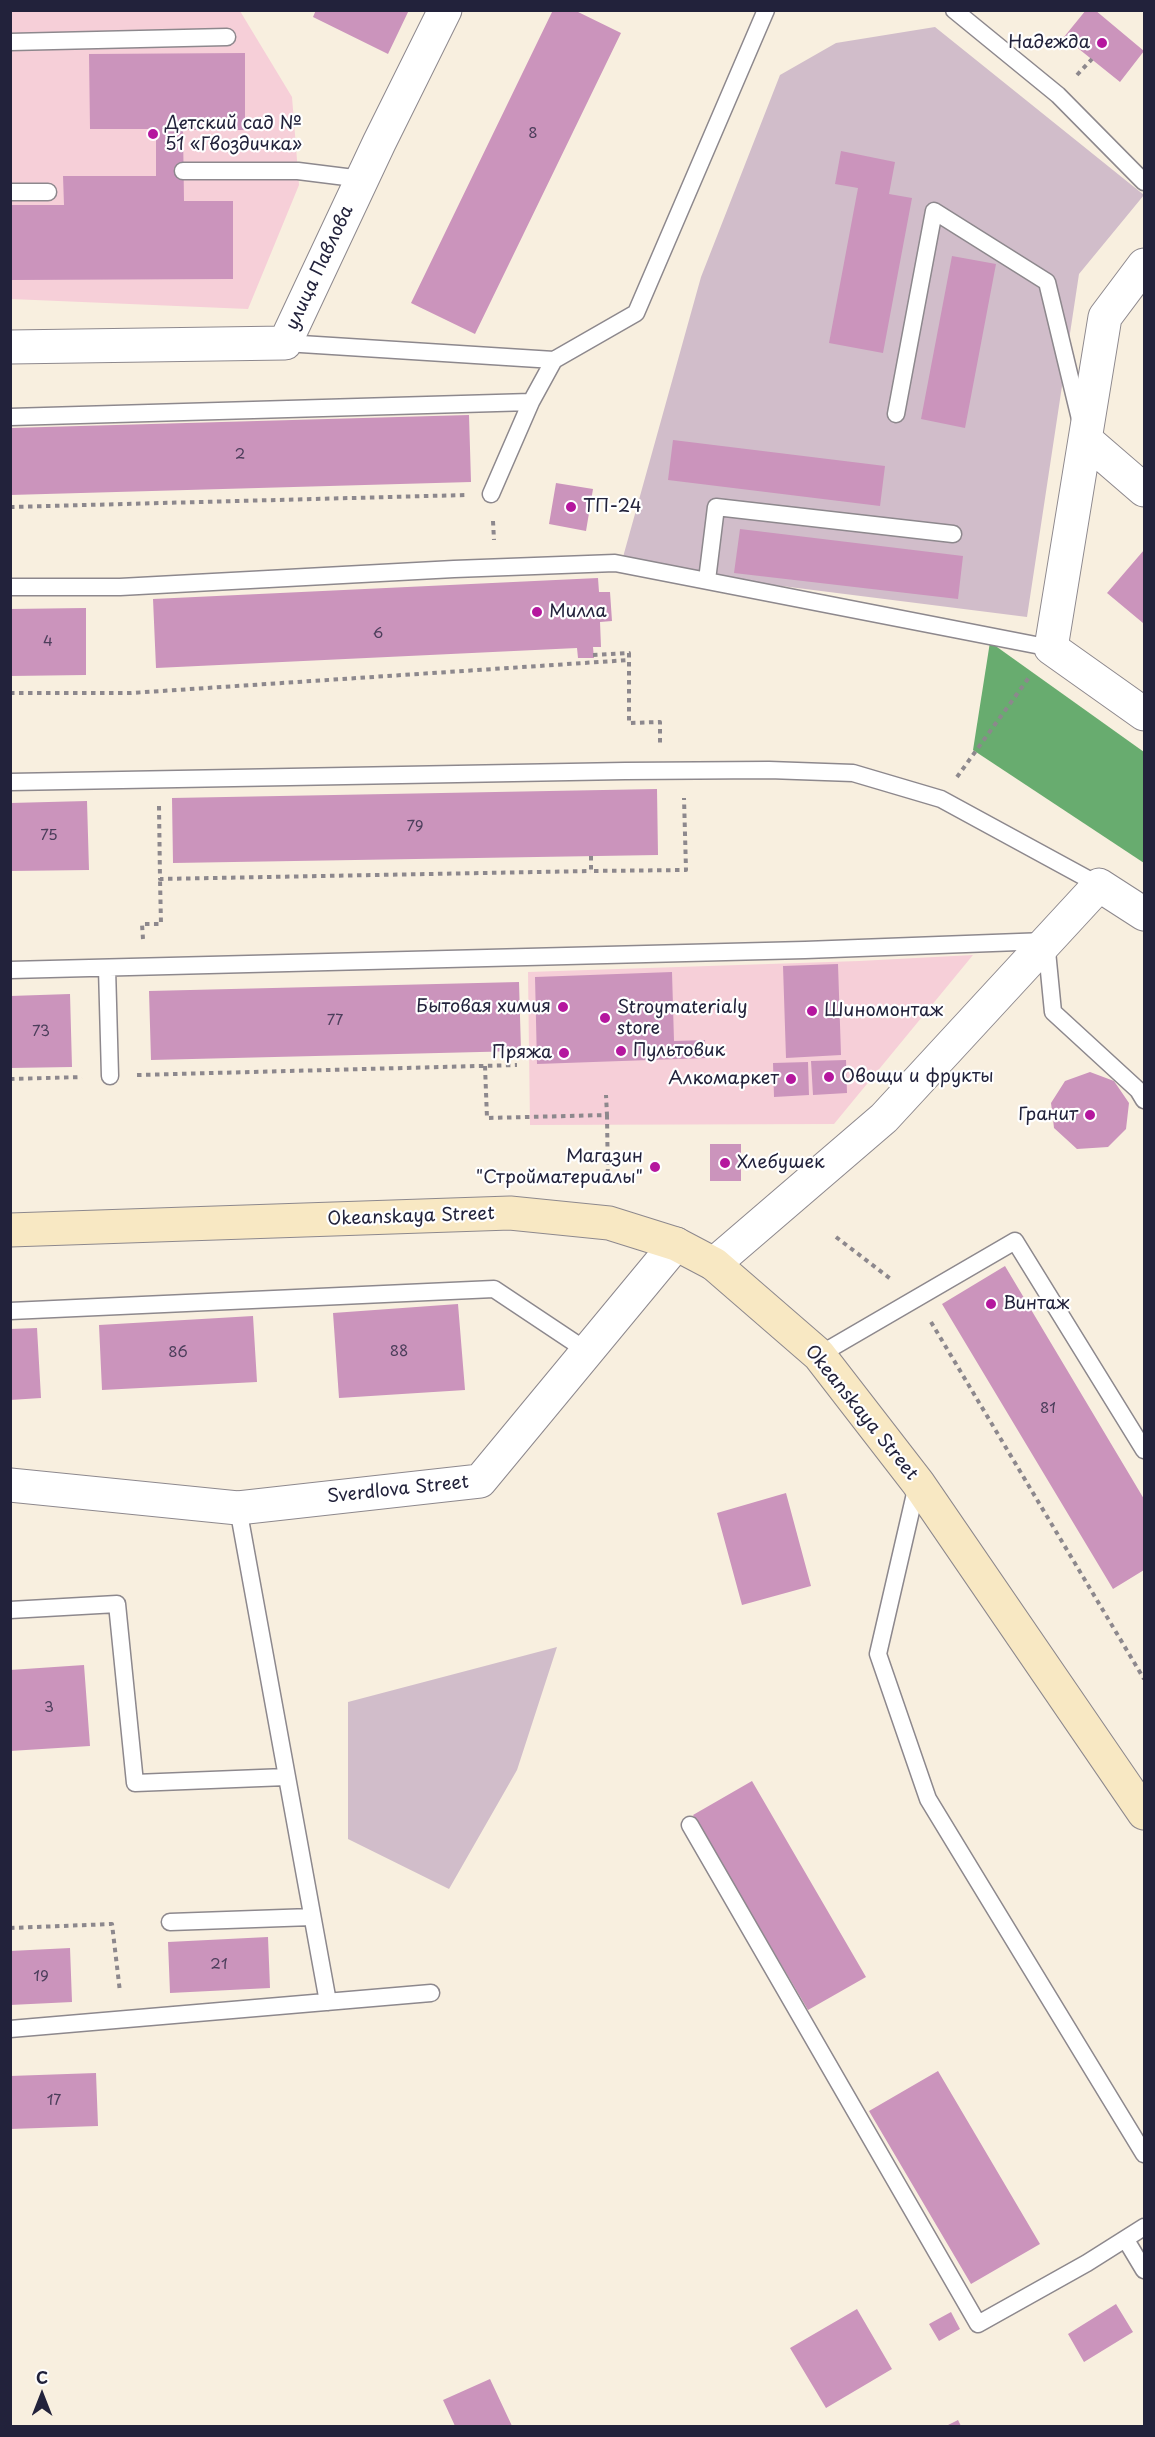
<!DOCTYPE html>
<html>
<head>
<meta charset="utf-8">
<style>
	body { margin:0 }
	#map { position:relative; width:1155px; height:2437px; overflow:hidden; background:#f8efdf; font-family:"Playpen Sans",sans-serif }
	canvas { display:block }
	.frame { position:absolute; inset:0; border:12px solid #22223b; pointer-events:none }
	.north { position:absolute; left:12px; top:2365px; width:60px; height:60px; -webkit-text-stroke:4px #fff; paint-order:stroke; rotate:0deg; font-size:16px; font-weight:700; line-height:24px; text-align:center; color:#22223b }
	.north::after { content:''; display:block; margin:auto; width:21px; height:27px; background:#22223b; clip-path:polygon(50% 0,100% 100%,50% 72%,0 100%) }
</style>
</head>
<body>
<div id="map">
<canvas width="1155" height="2437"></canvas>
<div class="frame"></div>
<div class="north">С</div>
</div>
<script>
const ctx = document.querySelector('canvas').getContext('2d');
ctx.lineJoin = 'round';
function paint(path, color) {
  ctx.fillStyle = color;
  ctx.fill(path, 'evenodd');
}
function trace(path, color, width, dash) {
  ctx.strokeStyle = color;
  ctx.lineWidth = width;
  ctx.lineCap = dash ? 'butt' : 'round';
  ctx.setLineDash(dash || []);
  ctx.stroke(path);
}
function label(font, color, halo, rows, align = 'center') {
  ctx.font = font + ' "Playpen Sans",sans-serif';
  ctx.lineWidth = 4.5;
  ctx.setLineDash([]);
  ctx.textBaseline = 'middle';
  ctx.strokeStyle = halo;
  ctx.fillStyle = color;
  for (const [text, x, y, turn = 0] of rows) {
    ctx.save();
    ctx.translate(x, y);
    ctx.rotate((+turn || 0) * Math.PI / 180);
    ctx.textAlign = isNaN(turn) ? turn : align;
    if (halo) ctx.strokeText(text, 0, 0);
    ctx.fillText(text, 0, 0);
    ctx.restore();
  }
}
paint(new Path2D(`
	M11,11h229l52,86 7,88 -51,124 -237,-10z
	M973,955l-139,169 -304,1 -2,-153 331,-11z`), '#f6cfd8');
paint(new Path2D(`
	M935,27l209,168 -65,79 -52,343 -293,-37 -111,-23 78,-280 79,-202 56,-32z
	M557,1647l-40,123 -68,119 -101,-50v-137z`), '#d1bdca');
paint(new Path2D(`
	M990,642l154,110v111l-171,-113z`), '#68ac6f');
paint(new Path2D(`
	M316,10h93l-21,44 -75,-37z
	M553,10h21l47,23 -146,301 -64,-31z
	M1086,10h9l49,41 -24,31 -56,-45z
	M245,53v77h-62l1,71h49v78l-223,1v-75h54l-1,-29h93v-47h-66l-1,-75z
	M841,151l54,11 -6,32 23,4 -29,155 -54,-10 29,-155 -23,-4z
	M952,256l44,8 -31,164 -44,-9z
	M469,415l2,67 -461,13v-67z
	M673,440l212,26 -5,40 -212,-26z
	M556,483l37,6 -7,42 -37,-7z
	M740,529l223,27 -5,43 -224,-26z
	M1144,550v71l-1,2 -36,-30z
	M598,578l1,14h11l2,29 -12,1 1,25h-8l1,11h-16l-1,-10 -421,20 -3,-69z
	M86,608v67l-76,1v-67z
	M657,789l1,66 -485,8 -1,-65z
	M87,801l2,69 -79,1v-68z
	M838,964l3,91 -55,3 -3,-92z
	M672,972l2,69 31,-1 1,18 -169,6 -2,-87z
	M519,982l2,69 -370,9 -2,-69z
	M70,994l2,73 -62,1v-72z
	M846,1060l1,33 -34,2 -2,-34z
	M808,1062l1,33 -35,2 -1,-34z
	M1090,1072l24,9 15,22 -3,26 -18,18 -31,2 -23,-21 -3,-25 14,-22z
	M710,1144h31v37h-31z
	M1005,1266l139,233v71l-31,19 -171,-285z
	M458,1304l7,86 -126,8 -6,-85z
	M253,1316l4,66 -155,8 -3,-65z
	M37,1328l4,70 -31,2v-71z
	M786,1493l25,93 -69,19 -25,-92z
	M84,1665l6,81 -80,5v-81z
	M752,1781l114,196 -58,33 -115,-195z
	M268,1937l2,51 -100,5 -2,-51z
	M70,1948l2,54 -62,3v-54z
	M938,2071l102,173 -69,40 -102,-173z
	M96,2073l2,53 -88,3v-53z
	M1116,2304l17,28 -49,30 -16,-28z
	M857,2309l35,60 -66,39 -36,-60z
	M951,2312l9,17 -21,12 -10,-17z
	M490,2379l22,47h-57l-12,-26z
	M958,2420l3,6h-15z`), '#cb94bc');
const service = new Path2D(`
	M954,10l104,85 86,87
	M10,42l217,-5
	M183,171h115l64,8
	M10,192h38
	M285,343l269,17 82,-47 130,-303
	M896,414l38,-203 113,71 33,137
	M10,417l521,-15 23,-42
	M491,494l40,-92
	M707,580l9,-73 237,27
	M10,587h110l334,-18 161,-6 436,85
	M10,782l615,-11 144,-1 84,3 88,26 158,86
	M107,968l3,108
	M10,970l795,-20 241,-9 7,71 85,78 6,10
	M10,1311l484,-22 93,62
	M819,1355l196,-114 129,209
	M917,1485l-39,169 50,145 216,355
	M238,1508l90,494
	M10,1610l107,-6 18,179 151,-6
	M690,1825l288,499 109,-61 57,-36
	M170,1922l142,-5
	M10,2029l421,-36
	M1126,2240l18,30`);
const minor = new Path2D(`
	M1144,265l-39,52 -54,331 93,66
	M10,347l275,-4 94,-200 66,-133
	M1086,440l58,50
	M714,1264l170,-146 215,-233 45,29
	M10,1485l228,23 242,-27 196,-237`);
const secondary = new Path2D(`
	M10,1230l500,-17 99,10 67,21 38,20 105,91 99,128 226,330`);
trace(service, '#8d888d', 19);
trace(minor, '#8d888d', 35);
trace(secondary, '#8d888d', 35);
trace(new Path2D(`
	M1077,75l15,-16
	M10,507l456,-12
	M493,521l1,19
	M593,655l36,-2v70l31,-1v22
	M10,693h121l498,-33
	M957,777l73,-101
	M159,806l1,73 431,-8
	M591,856v15l95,-1 -2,-72
	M143,939l-1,-15h19l-1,-45
	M485,1066l2,52 120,-3 -1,-20
	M137,1075l380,-10
	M10,1079l72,-2
	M607,1115l1,71
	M836,1237l56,43
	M931,1322l213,357
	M10,1928l102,-4 8,68`), '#8d888d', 4, [4.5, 4.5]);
trace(service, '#fff', 16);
trace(minor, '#fff', 33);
trace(secondary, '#f8e8c3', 33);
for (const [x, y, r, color] of [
	[1102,43,6,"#b5179e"],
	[153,134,6,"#b5179e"],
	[571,507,6,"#b5179e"],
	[537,612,6,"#b5179e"],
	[563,1007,6,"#b5179e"],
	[812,1011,6,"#b5179e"],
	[605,1018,6,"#b5179e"],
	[621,1051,6,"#b5179e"],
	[564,1053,6,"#b5179e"],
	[829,1077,6,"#b5179e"],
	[791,1079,6,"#b5179e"],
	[1090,1115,6,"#b5179e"],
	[725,1163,6,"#b5179e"],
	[655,1167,6,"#b5179e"],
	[991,1304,6,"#b5179e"]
]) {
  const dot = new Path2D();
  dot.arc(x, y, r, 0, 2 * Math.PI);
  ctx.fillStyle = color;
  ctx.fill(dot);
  trace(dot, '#fff', 2);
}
label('15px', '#4c3e5b', null, [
	["8",533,134],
	["2",240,455],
	["6",378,634],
	["4",48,642],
	["79",415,827],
	["75",49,836],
	["77",335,1021],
	["73",41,1032],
	["88",399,1352],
	["86",178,1353],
	["81",1048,1409],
	["3",49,1708],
	["21",219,1965],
	["19",41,1977],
	["17",54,2101]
]);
label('18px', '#22223b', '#fff', [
	["Надежда",1090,43,"right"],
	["Детский сад №",165,124],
	["51 «Гвоздичка»",165,145],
	["ТП-24",583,507],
	["Милла",549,612],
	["Бытовая химия",551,1007,"right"],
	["Stroymaterialy",617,1008],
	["store",617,1029],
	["Шиномонтаж",824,1011],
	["Пультовик",633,1051],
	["Пряжа",552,1053,"right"],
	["Овощи и фрукты",841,1077],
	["Алкомаркет",779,1079,"right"],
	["Гранит",1078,1115,"right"],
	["Магазин",643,1157,"right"],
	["\"Стройматериалы\"",643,1178,"right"],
	["Хлебушек",737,1163],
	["Винтаж",1003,1304]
], 'left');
label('18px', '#22223b', '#fff', [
	["улица Павлова",320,268,-65],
	["Okeanskaya Street",411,1217,-2],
	["Okeanskaya Street",861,1413,51],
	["Sverdlova Street",398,1490,-6]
]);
</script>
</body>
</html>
